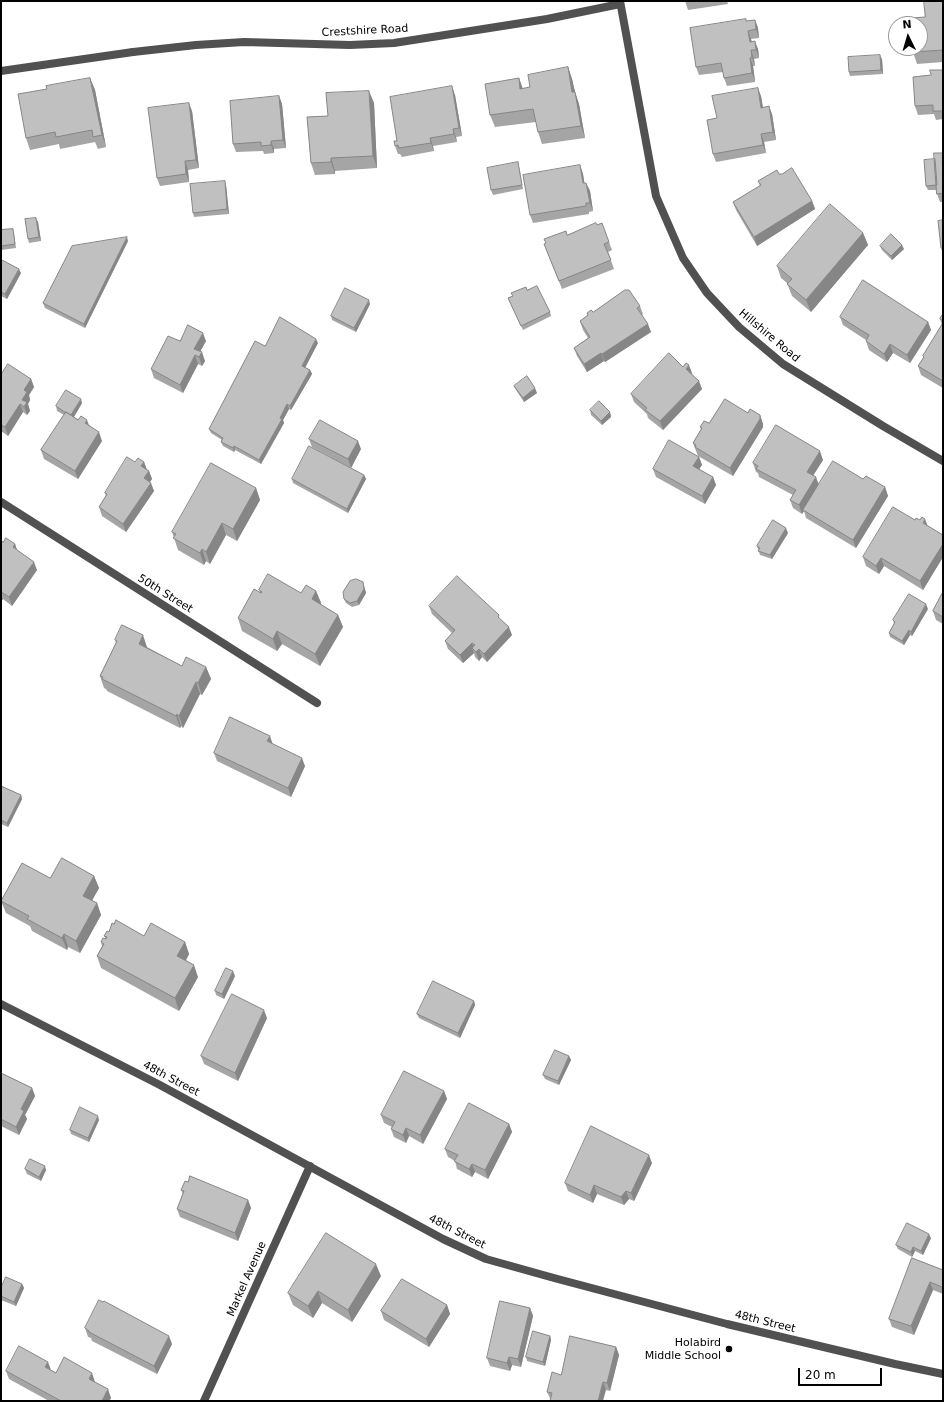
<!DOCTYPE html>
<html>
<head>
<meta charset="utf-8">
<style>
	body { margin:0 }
	#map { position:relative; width:944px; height:1402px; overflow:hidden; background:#fff; font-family:"DejaVu Sans",sans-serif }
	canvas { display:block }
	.frame { position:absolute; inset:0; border:2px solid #000; pointer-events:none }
	.north { position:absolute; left:888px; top:16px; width:40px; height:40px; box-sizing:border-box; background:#fff; border:1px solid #999; border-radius:50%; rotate:355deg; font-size:11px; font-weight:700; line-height:16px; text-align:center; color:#000 }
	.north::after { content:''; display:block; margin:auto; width:14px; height:18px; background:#000; clip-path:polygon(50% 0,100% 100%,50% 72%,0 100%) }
	.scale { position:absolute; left:798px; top:1368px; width:84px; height:18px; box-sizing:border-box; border:2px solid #000; border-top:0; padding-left:5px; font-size:12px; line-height:14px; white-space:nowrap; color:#000; -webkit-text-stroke:3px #fff; paint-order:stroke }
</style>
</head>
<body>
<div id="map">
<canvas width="944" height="1402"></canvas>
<div class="frame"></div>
<div class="north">N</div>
<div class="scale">20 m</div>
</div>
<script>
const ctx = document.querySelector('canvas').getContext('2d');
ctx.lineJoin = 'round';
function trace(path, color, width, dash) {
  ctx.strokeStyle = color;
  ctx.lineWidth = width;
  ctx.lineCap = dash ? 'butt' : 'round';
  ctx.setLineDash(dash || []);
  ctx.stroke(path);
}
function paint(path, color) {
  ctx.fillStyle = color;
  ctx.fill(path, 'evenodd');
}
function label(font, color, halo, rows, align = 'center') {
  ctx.font = font + ' "DejaVu Sans",sans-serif';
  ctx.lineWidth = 3;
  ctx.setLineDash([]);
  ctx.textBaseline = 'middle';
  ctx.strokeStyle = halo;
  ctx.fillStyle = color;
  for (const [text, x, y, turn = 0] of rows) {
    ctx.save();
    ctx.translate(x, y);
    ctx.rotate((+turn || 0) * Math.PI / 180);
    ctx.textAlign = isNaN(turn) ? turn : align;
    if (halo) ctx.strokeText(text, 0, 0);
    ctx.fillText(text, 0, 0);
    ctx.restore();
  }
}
trace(new Path2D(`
	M1,71l132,-19`), '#515151', 8);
trace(new Path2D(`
	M620,1l36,195 27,62 24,35 32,34 44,37 100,62 60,35
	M133,52l63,-7 48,-3 106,3 44,-2 153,-24 73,-15
	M1,502l316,201
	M1,1004l157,80 285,155 43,20 68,19 173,46 168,40 48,10
	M204,1401l106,-235`), '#515151', 8);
paint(new Path2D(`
	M685,1h42l1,3 -40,6z
	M943,1v61l-26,2 -4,-12 12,-35z
	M755,20l3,8 1,10 -8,1 1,3 6,7 1,9 -5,1 1,7h-2l2,16 -28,4 -3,-8 -1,-6 -24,3 -3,-8 50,-46z
	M882,59l1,15 -33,2 -1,-4z
	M568,67l4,12 3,13 4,12 6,34 -43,6 -4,-12 -2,-10 -41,5 -5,-12 29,-37 4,11 7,-2z
	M943,70v49l-7,1 -2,-6 -16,1 -3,-9 16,-31z
	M90,78l5,12 11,57 -8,2 -3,-7 -35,7 -1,-5 -29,6 -4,-12 21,-49z
	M455,95l7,41 -6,1 1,5 -24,4 1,5 -32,6 -2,-3h-2l-3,-8 2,-5z
	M279,96l3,8 4,44 -12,1v4l-10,1 -1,-3 -27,1 -3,-8z
	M761,96l2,11 9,7 4,26 -12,2 2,11 -50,9 -3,-8 4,-36z
	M374,103l3,65 -42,3v3l-20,1 -4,-12 17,-47z
	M192,111l7,57 -11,2 1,12 -29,4 -3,-8z
	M943,153v49h-3l-3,-8v-4h-9l-2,-4 9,-27z
	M518,162l1,5 4,22 -30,6 -2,-5z
	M580,165l3,9 1,9h2l4,8 3,20 -4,1v2l-56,9 -3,-8z
	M758,181l54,20 3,8 -58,37 -21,-36 -3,-8 27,-16z
	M226,185l3,29 -35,3 -1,-4z
	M943,220v34l-2,-6z
	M38,222l3,19 -12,2 -1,-4z
	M13,229l1,4 2,15 -15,2v-20z
	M863,233l5,12 -57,67 -19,-16 -5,-13 -6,-5 -4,-12z
	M567,235l42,7 3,8 -4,2 6,17 -52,20 -18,-45z
	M128,241l-43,87 -40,-20 -2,-5z
	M880,246l24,3 -12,11 -10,-10z
	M1,263l20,10 -14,26 -6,-3z
	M527,290l23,22 1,4 -28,14 -15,-32z
	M370,304l-14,28 -24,-12 -1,-4z
	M640,306l3,8 -1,1 9,17 -46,30 -1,-1 -17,11 -10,-16 -3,-8 14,-10 -5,-8 -3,-9 8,-5 -1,-3z
	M943,314v74l-22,-13 -3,-9 5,-8v-2l19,-31 -2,-6z
	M840,317l88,5 3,8 -21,33 -17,-10 -6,9 -18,-12 -3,-9v-1l-23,-15z
	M180,341h26l-6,11 5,9 -3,5 -4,-2 -15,29 -29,-15 -3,-9z
	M318,343l-13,24 5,3 2,4 -21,36 -2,-1 -6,11 1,3 -23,41 -26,-14 -1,2 -11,-6 -2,-4 1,-2 -11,-7 -2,-4 56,-83z
	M683,367l9,6v1l10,15 -39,41 -15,-12 -1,-4 -13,-12 -3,-8z
	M1,375l30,4 3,8 -5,8 1,5 -2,4 2,7 -3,4 -4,-3 -15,24 -7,-5z
	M514,386l23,7 -13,9 -8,-12z
	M82,403l-8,14 16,9 12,15 -24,38 -34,-20 -3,-9 23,-35 -7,-4 -1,-5z
	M590,410l20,2 1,5 -9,8 -11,-10z
	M748,413l12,2 3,9v3l-30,49 -35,-20 -5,-13 8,-14 -1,-2z
	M309,439l52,10 -10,19 -39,-21z
	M699,457l3,8 -3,4 14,8 3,8 -11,19 -49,-27 -3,-8z
	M823,460l-10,16 5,8 45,-5 22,8 3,9 -32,52 -50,-30 -2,-7 -2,3 -9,-6 -3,-8 3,-5 -34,-18 -1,-4 -2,-1 -3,-9z
	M135,462h9l3,8 2,1 3,8 -2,3 4,9 -28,41 -24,-16 -3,-9 7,-11 -1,-3z
	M364,475l2,4 -18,34 -55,-30 -1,-4z
	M256,488l4,12 -23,41 -11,-6 -16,29 -4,-3 -2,4 -26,-15 -6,-18z
	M915,520l13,6 15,9v22l-20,33 -39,-24 -5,8 -13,-8 -3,-9z
	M788,533l-16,26 -12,-4 -3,-9z
	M1,541l2,1 12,2 2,6 20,20 -25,36 -9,-7 -2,2z
	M364,587l2,6 -7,12 -7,2 -6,-4 -2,-4z
	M259,590l42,3 15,-2 5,12 -1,1 18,11 5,12 -23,39 -38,-22 -5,7 -35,-20 -4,-13 22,-26z
	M943,592v32l-7,-4 -3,-9z
	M429,606l72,14 11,15 -25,27 -5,-5 -3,4 -4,-4 -1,-4 -11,10 -15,-14 -3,-8 7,-8 -20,-19z
	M928,609l-16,27 -2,-1 -6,10 -14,-8 -1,-4 5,-9 -1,-4z
	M115,640l32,7 35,19 24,1 5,12 -9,16 -2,-1 -17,34 -2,-2 -1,2 -73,-37 -1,-2 -2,-1 -4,-12 16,-33z
	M214,753l91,13 -14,31 -74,-36z
	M1,786l20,9 1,4 -14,28 -7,-3z
	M94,876l5,12 -7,12 5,3 4,12 -21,38 -12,-6 -1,3 -35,-19 -2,-5 -24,-13 -5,-12 49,-23z
	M109,932l35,4 41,6 4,12 -3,6 12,17 -19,34 -78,-43 -4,-12 5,-10 -1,-4 5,-3 -2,-3z
	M235,976l-11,23 -8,-4 -1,-4z
	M474,1001l1,4 -15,33 -41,-20 -2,-4z
	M267,1018l-29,63 -34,-17 -3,-8z
	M569,1056l2,4 -12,25 -14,-6 -2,-4z
	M1,1073l31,15 3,8 -10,19 2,4 -8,16 -18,-9z
	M444,1091l3,8 -24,45 -14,-8 -3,7 -12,-6 -3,-8 1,-2 -8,-4 -3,-8z
	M99,1120l-10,22 -18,-8 -1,-4z
	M509,1124l3,8 -24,47 -13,-7 -3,5 -15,-8 -2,-8 -7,-4 -3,-8z
	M652,1163l-18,38 -5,-2 -5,6 -27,-11 -4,9 -25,-12 -3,-8z
	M25,1169l21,1 -5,11 -14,-7z
	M181,1190l67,10 3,8 -13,33 -58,-24 -3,-8 6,-15z
	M931,1238l-8,17 -8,-4 -3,6 -14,-8 -2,-4z
	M912,1258l31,12v24l-10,-4 -19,45 -22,-8 -3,-8z
	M381,1276l-29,46 -30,-19 -9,15 -20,-13 -5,-12z
	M22,1284l2,4 -8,18 -15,-6v-12z
	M447,1305l3,9 -21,33 -45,-27 -3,-9z
	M530,1308l3,8 -12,51 -9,-2 -2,6 -20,-5 -3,-8z
	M85,1328l87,16 -15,30 -65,-33 -1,-3 -3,-1z
	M550,1336l1,4 -6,26 -18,-5 -1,-4z
	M616,1347l3,8 -9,36 -4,-1 -55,10 -4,-8z
	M51,1370l5,3 39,9 16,16 -2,3h-60l-40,-22 -3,-8z`), '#a5a5a5');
paint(new Path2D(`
	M755,20l3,8 1,10 -3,-9z
	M748,31l3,8 2,11 -3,-8z
	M755,41l3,8 1,9 -3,-8z
	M751,50l3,9 1,7 -3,-9z
	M880,55l2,4 1,15 -2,-4z
	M750,58l3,8 2,16 -3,-9z
	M568,67l4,12 3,13 4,12 6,34 -4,-12 -9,-34z
	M90,78l5,12 11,57 -4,-12z
	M519,78l4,12 -3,-1z
	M452,86l3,9 7,41 -3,-8z
	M758,88l3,8 3,20 -3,-8z
	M369,91l5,12 3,65 -4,-12z
	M279,96l3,8 4,44 -3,-8z
	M189,103l3,8 7,57 -3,-8z
	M769,106l3,8 4,26 -3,-8z
	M453,129l3,8 1,5 -3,-8z
	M761,134l3,8 2,11 -3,-8z
	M430,138l3,8 1,5 -3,-8z
	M271,141l3,8v4l-3,-8z
	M331,158l4,13v3l-4,-12z
	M185,161l3,9 1,12 -3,-8z
	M580,165l3,9 3,18 -3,-9z
	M225,181l1,4 3,29 -2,-5z
	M586,183l4,8 3,20 -3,-8z
	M812,201l3,8 -58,37 -3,-9z
	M36,218l2,4 3,19 -2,-4z
	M863,233l5,12 -57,67 -5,-12z
	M127,237l1,4 -43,87 -1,-4z
	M902,245l2,4 -12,11 -1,-4z
	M19,269l2,4 -14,26 -2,-5z
	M369,300l1,4 -14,28 -2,-4z
	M928,322l3,8 -21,33 -3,-8z
	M648,324l3,8 -46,30 -3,-8z
	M203,333l3,8 -9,16 -3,-8z
	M316,339l2,4 -14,27 -2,-4z
	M890,344l3,9 -6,9 -3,-8z
	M202,352l3,9 -3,5 -3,-9z
	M601,353l3,8 -17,11 -3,-8z
	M195,355l3,9 -15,29 -3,-8z
	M689,365l3,8 -3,4 -3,-8z
	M310,370l2,4 -21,36 -1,-4z
	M31,379l3,8 -5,8 1,5 -2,4 2,7 -3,4 -5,-15 2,-10z
	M699,381l3,8 -39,41 -3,-9z
	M535,388l2,5 -13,9 -1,-4z
	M81,399l1,4 -10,17 -2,-4z
	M20,404l3,8 -15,24 -3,-9z
	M287,404l2,5 -6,11 1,3 -23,41 -2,-4z
	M610,412l1,5 -9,8 -1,-4z
	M760,415l3,9v3l-30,49 -3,-8z
	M87,420l3,8 -5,-5z
	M99,432l3,9 -24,38 -3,-8z
	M358,441l3,8 -10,19 -3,-9z
	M234,446l1,4 -1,2 -1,-4z
	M820,451l3,9 -13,20 -3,-8z
	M699,457l3,8 -6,9 -3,-8z
	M144,462l3,8 -6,-4z
	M149,471l3,8 -5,7 -3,-8z
	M364,475l2,4 -18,34 -1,-4z
	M713,477l3,8 -11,19 -3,-8z
	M816,477l3,8 -16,25 1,1 -2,3 -3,-9z
	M151,483l3,8 -28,41 -3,-8z
	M885,487l3,9 -32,52 -3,-8z
	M256,488l4,12 -23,41 -4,-12z
	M925,519l3,8 -5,-4z
	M222,523l4,12 -16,29 -4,-12z
	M786,528l2,5 -16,26 -2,-4z
	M15,544l3,9 -5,-6z
	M943,544v13l-20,33 -3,-9z
	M202,549l4,12 -2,4 -4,-12z
	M881,558l3,8 -5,8 -3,-8z
	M34,562l3,8 -25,36 -3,-9z
	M363,582l3,11 -7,12 -2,-4z
	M316,591l5,12 -5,8 -4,-12z
	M1,595l2,4 -2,2z
	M926,604l2,5 -16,27 -1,-4z
	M338,615l5,12 -23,39 -5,-12z
	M509,627l3,8 -25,27 -3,-8z
	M909,630l1,5 -6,10 -2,-4z
	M277,631l5,13 -5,7 -4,-12z
	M143,635l4,12 -4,9 -4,-12z
	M472,643l3,8 -3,-3 2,5 -11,10 -3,-8z
	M479,649l3,8 -3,4 -3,-9z
	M206,667l5,12 -9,16 -4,-12z
	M196,682l4,12 -17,34 -4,-12z
	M177,714l4,12 -1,2 -4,-12z
	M270,736l3,9 -6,-4z
	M302,758l3,8 -14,31 -3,-9z
	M21,795l1,4 -14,28 -1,-4z
	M94,876l5,12 -11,20 -5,-12z
	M97,903l4,12 -21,38 -4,-12z
	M64,934l4,13 -1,3 -5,-12z
	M185,942l4,12 -7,14 -5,-12z
	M194,965l4,12 -19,34 -4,-13z
	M233,971l2,5 -11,23 -2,-5z
	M474,1001l1,4 -15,33 -2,-5z
	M264,1010l3,8 -29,63 -3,-8z
	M569,1056l2,4 -12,25 -1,-4z
	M32,1088l3,8 -10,19 2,4 -8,16 -3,-8 5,-18z
	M444,1091l3,8 -24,45 -3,-9z
	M98,1116l1,4 -10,22 -1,-4z
	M509,1124l3,8 -24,47 -3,-9z
	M406,1128l3,8 -3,7 -3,-8z
	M649,1155l3,8 -18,38 -3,-8z
	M472,1164l3,8 -3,5 -3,-8z
	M45,1166l1,4 -5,11 -2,-4z
	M594,1185l3,9 -4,9 -3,-8z
	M626,1191l3,8 -5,6 -3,-8z
	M248,1200l3,8 -13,33 -3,-8z
	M929,1234l2,4 -8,17 -2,-4z
	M913,1247l2,4 -3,6 -1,-5z
	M376,1264l5,12 -29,46 -4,-12z
	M930,1282l3,8 -19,45 -3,-9z
	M22,1284l2,4 -8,18 -2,-4z
	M318,1291l4,12 -9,15 -5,-12z
	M447,1305l3,9 -21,33 -3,-8z
	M530,1308l3,8 -12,51 -3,-8z
	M169,1336l3,8 -15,30 -3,-8z
	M550,1336l1,4 -6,26 -2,-4z
	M616,1347l3,8 -9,36 -3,-8z
	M509,1357l3,8 -2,6 -3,-8z
	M48,1362l3,8 -6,-3z
	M92,1373l3,9 -3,5 -3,-8z
	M603,1382l3,8 -3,11h-5z
	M108,1389l3,9 -2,3h-7z`), '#868686');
const building = new Path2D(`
	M924,1h19v49l-30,2v-4h7v-24h-9v-6l14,-1z
	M746,19v2l9,-1 1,9 -8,2 2,11 5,-1 1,9h-5l1,7 -2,1 2,15 -28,5 -3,-15 -25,4 -6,-39z
	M880,55l1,15 -32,2 -1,-15z
	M568,67l4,25h3l6,34 -43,6 -5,-23 -43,6 -5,-31 34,-6 1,11 10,-2 -2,-12z
	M930,70h13v41h-10v-6l-18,1 -2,-29 18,-2z
	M90,78l12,57 -9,2 -1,-7 -36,7 -1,-5 -29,6 -8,-44 29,-5 -1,-3z
	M452,86l7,42 -6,1 1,5 -24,4 1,5 -32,5 -1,-3 -3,1 -1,-5h3l-7,-44z
	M758,88l3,20 8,-2 4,26 -12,2 2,11 -50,9 -6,-34 10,-2 -5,-22z
	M369,91l4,65 -42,2v4l-20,1 -4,-46 21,-1 -2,-23z
	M279,96l4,44 -12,1v4l-10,1v-4l-28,2 -3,-43z
	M189,103l7,57 -11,1 1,13 -29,4 -9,-70z
	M934,153h9v40l-6,1z
	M935,159l2,26 -11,1 -2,-26z
	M518,162l4,23 -31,5 -4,-22z
	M580,165l3,18h3l4,20h-4v3l-56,9 -7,-40z
	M792,168l20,33 -58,36 -21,-35 28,-17 -3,-4 19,-11 2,4h3z
	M225,181l2,28 -34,4 -3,-29z
	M830,204l33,29 -57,67 -19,-16 5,-5 -15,-13z
	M36,218l3,19 -11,2 -3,-20z
	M943,220v28h-2l-3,-27z
	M596,223l1,2 5,-2 7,19 -5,2 7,16 -52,21 -15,-37 2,-1 -2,-4 22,-8 1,4z
	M13,229l2,15 -14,2v-16z
	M891,234l11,11 -11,11 -11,-10z
	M127,237l-43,87 -41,-21 29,-57z
	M2,260l17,9 -14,25 -4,-2v-29z
	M863,280l65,42 -21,33 -17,-11 -6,10 -18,-13 3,-6 -29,-18z
	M537,286l13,26 -29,14 -13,-28 5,-2 -2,-3 15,-6 1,3z
	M345,288l24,12 -15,28 -23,-12z
	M625,290h4l11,16 -3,2 11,16 -46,30 -1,-1 -17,11 -10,-16 16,-11 -10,-16 8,-6 -1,-2 4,-3 2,2z
	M943,314v7l-3,-2z
	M280,317l36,22 -14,27 8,4 -20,36 -3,-2 -7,14 2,1 -23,41 -25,-14 -1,2 -12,-6 2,-4 -14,-9 46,-88 10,5z
	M943,323v58l-25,-15 6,-9 -1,-1z
	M188,325l15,8 -9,16 8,3 -3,5 -4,-2 -15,30 -29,-16 17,-33 12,5z
	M669,353l14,14 3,-4 3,2 -3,4 13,12 -39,40 -15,-11 2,-2 -16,-14z
	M8,364l23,15 -7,11 3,2 -5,8 5,2 -3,5 -4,-3 -15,23 -4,-2v-50z
	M527,376l8,12 -12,10 -9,-12z
	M66,390l15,9 -10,16 -5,-3v1l-10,-7z
	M725,399l23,14 2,-4 10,6v4l-30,49 -35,-21 1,-2 -3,-2 9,-15 -2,-1 4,-6 5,2z
	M599,401l11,11 -9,9 -11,-11z
	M66,412l12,8 3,-4 6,4 -2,3 14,9 -24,39 -34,-21z
	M320,420l38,21 -10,18 -39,-20z
	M776,425l44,26 -13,21 9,5 -17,28 -9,-5 6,-10 -40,-21 2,-3 -5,-3z
	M669,440l30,17 -6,9 20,11 -11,19 -49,-27z
	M309,446l55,29 -17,34 -55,-30z
	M127,457l8,5 3,-4 6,4 -3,4 8,5 -5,7 7,5 -28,41 -24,-17 8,-13 -2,-1z
	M833,461l30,18 3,-3 19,11 -32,53 -50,-30z
	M211,463l45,25 -23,41 -11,-6 -16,29 -4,-3 -2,4 -27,-15 3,-4 -4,-2z
	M893,507l22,13 1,-2 4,2 2,-3 3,2 -2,4 20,12v9l-23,37 -39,-23 -5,8 -13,-9z
	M773,520l13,8 -16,27 -12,-4 2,-3 -3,-2z
	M6,538l9,6 -2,3 21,15 -25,35 -8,-5v-51l2,1z
	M268,574l33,19 5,-8 10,6 -4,8 26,16 -23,39 -38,-23 -4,8 -35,-21 16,-29 7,4 1,-1 -3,-2z
	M457,576l42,39 -1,2 11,10 -25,27 -5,-5 -3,3 -4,-4 3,-3 -3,-2 -12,12 -15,-14 10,-11 -26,-24z
	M356,579l7,3 1,7 -7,12 -7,2 -6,-4 -1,-7 7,-11z
	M943,592v25l-10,-6z
	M909,594l17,10 -15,28 -2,-2 -7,11 -13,-8 6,-11 -2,-2z
	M122,625l21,10 -4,9 43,22 4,-9 20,10 -8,16 -2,-1 -17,34 -2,-2 -1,2 -74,-37 1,-2 -3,-1 17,-35 -2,-1z
	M230,717l40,19 -3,5 35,17 -14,30 -74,-35z
	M1,786l20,9 -14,28 -6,-3z
	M62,858l32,18 -11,20 14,7 -21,38 -12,-7 -2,4 -35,-19 2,-3 -28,-15 21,-38 28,15z
	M116,920l28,16 7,-13 34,19 -8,14 17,9 -19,33 -78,-42 7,-12 -3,-2 2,-4 3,1 1,-2 -3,-1 3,-5 2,1 3,-9 2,1z
	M226,968l7,3 -11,23 -7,-3z
	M433,981l41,20 -16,32 -41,-19z
	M232,994l32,16 -29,63 -34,-17z
	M555,1050l14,6 -11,25 -15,-6z
	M404,1071l40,20 -24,44 -14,-7 -3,7 -12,-6 4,-7 -14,-7z
	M1,1073l31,15 -11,21 3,2 -8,16 -15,-8z
	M469,1103l40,21 -24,46 -13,-6 -3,5 -15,-8 4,-6 -13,-6z
	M80,1107l18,9 -10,22 -18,-8z
	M591,1126l58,29 -18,38 -5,-2 -5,6 -27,-12 -4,10 -25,-12z
	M30,1159l15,7 -6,11 -14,-8z
	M190,1176l58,24 -13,33 -58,-24 7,-18 -3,-1 4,-9 3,1z
	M907,1223l22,11 -8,17 -8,-4 -2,5 -15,-7z
	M326,1233l50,31 -28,46 -30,-19 -10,15 -20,-13z
	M912,1258l31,12v15l-1,2 -12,-5 -19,44 -22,-7z
	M6,1277l16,7 -8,18 -13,-6v-8z
	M402,1279l45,26 -21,34 -45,-28z
	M99,1300l4,2 1,-1 65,35 -15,30 -65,-34v-1l-4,-3z
	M500,1301l30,7 -12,51 -9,-2 -2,6 -20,-5z
	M533,1331l17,5 -7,26 -17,-5z
	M570,1336l46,11 -9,36 -4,-1 -5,19h-48l2,-8 -5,-1 5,-20 9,3z
	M19,1346l29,16 -3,5 11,6 8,-16 28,16 -3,6 19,10 -6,12h-41l-55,-30z`);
paint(building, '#c0c0c0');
trace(building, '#868686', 1);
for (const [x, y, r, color] of [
	[729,1349,4,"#000"]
]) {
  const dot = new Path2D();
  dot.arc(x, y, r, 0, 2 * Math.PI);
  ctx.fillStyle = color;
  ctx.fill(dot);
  trace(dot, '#fff', 1.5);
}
label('11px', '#000', '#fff', [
	["Crestshire Road",365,31,-3],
	["Hillshire Road",769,336,40],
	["50th Street",165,594,32],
	["48th Street",171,1079,28],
	["48th Street",457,1232,27],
	["Markel Avenue",247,1279,-66],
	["48th Street",765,1322,14]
]);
label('11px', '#000', '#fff', [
	["Holabird",721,1343],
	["Middle School",721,1356]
], 'right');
</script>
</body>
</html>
